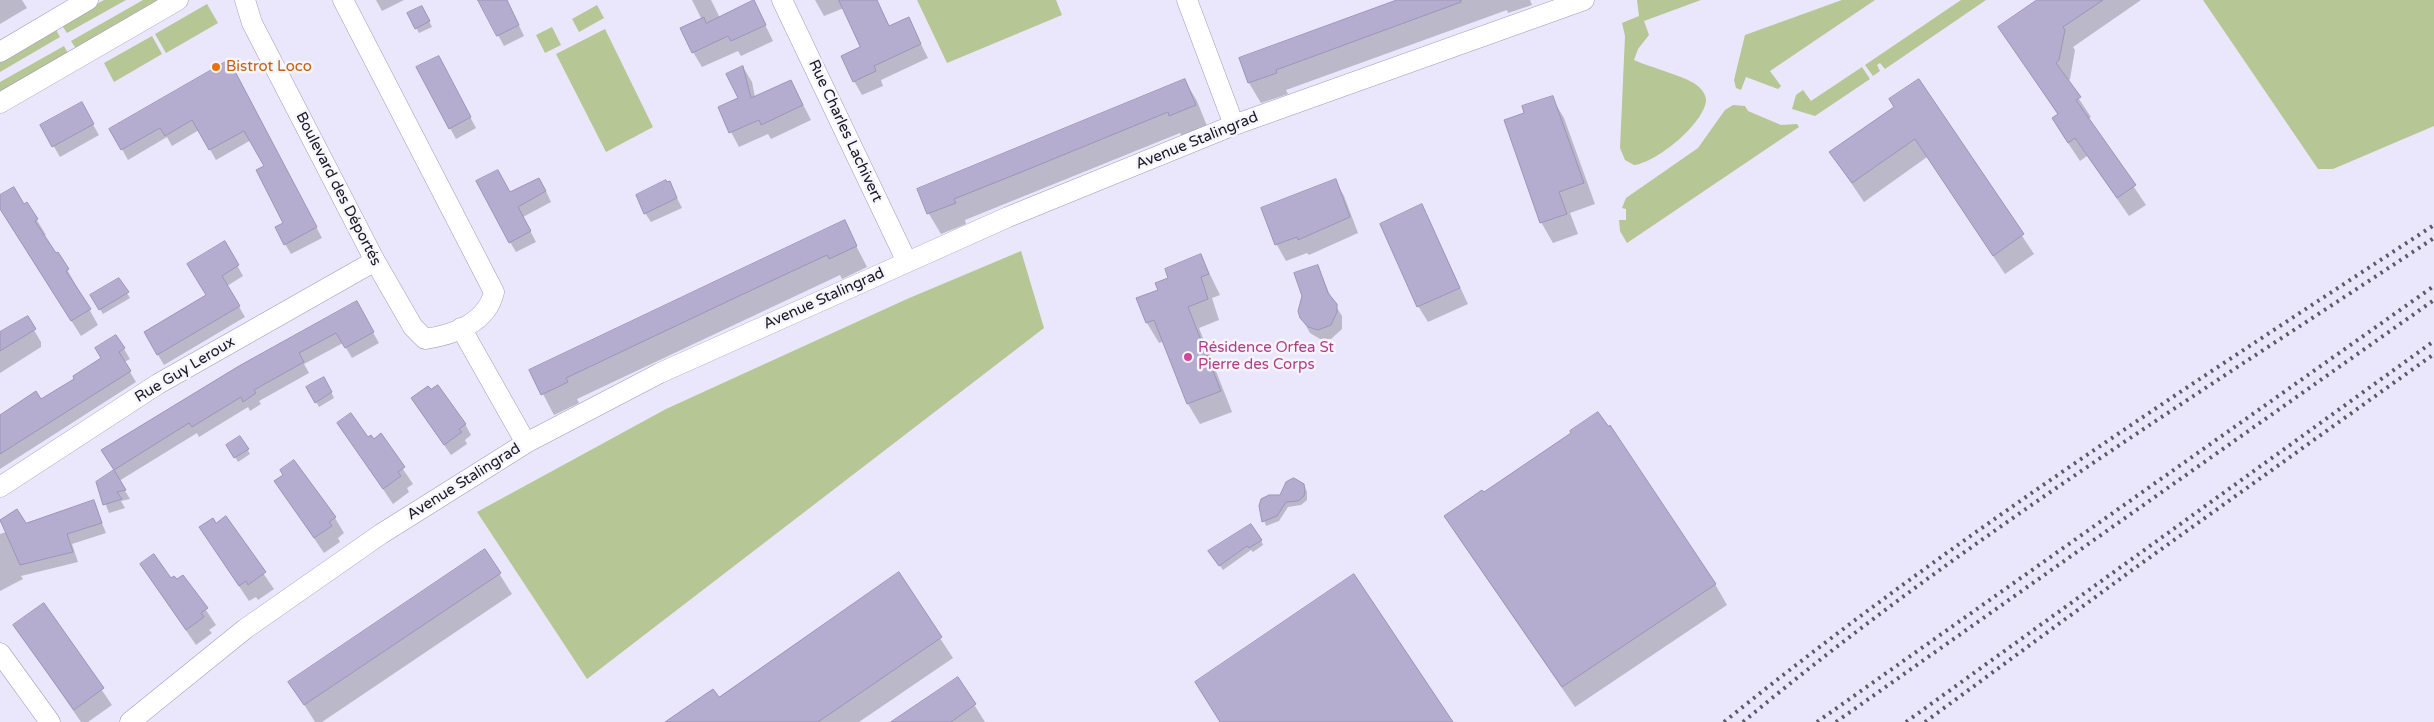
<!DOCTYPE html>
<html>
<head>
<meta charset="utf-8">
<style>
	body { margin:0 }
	canvas { display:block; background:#eae6fb }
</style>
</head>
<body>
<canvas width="2434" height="722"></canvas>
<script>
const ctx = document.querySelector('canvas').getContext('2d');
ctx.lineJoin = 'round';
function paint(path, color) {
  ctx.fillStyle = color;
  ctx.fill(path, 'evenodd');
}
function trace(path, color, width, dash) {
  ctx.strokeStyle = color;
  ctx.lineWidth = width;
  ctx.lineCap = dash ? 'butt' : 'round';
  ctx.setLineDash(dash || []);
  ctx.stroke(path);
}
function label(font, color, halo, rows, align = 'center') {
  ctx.font = font + ' "Varela Round",sans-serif';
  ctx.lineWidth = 5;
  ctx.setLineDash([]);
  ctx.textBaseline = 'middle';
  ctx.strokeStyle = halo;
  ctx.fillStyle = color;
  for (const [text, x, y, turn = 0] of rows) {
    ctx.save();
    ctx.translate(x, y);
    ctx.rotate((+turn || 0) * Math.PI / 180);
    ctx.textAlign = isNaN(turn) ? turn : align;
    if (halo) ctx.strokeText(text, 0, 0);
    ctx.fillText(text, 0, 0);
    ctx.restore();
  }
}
paint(new Path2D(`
	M104,0h22l-59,33 -6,-9z
	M143,0h23l-89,50 -6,-9z
	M917,0h139l6,15 -115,48z
	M1637,0h64l-57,21 5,14 -11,14 -4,11c14,7 56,17 65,27 3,3 7,8 7,13 -1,23 -50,63 -72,65l-9,-5 -5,-12 5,-112 -3,-13 17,-7z
	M1842,0h33l-105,71 11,15 -3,3 -32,-12 -5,13 -5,-2 -2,-8 11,-45z
	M1961,0h25l-101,69 -5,-6 -3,2 3,6 -7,5 -8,-11z
	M2203,0h231v126l-101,43h-15z
	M207,4l11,19 -52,30 -11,-19z
	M597,5l7,13 -25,14 -7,-13z
	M552,27l9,18 -16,8 -9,-18z
	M55,28l5,9 -60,35v-13z
	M605,29l48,98 -47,25 -50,-98z
	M152,36l10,18 -48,28 -10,-19z
	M64,46l5,9 -69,39v-12z
	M1862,67l8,12 -55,37 -23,-7 4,-14 7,-5 8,11z
	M1733,105l12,1 3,5 33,14 16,-1 2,3 -172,116 -7,-12 -1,-11h7v-11l-4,-1 4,-10 72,-50 27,-38z
	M1021,251l23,77 -457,351 -110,-167 189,-103 241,-110z`), '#b6c695');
paint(new Path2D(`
	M0,0h22l5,8 -27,16z
	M376,0h28l-22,11z
	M692,0h19l9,18 34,-16 19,39 -32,15 -3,-5 -36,16 -9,-15 9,-32z
	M815,0h51l12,4 12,23 18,-8 20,39 -47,22 2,6 -21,9 -8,-14 7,-33 -17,-40 -20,8z
	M1401,0h129l2,5 -24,8 -1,-3 -221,80 2,4 -27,9 -12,-20 -8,-25z
	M2040,0h101l-68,47 2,3 -5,29 -3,2 24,36 -3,2 58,86 -17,11 -42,-60 -7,5 -16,-24 -11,-19 5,-3 -58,-88z
	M422,7l10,20 -13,6 -10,-19z
	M515,17l9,19 -20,10 -6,-11z
	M743,67l9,15 3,15 36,-16 20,39 -40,19 -3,-5 -29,13 -8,-15 9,-33z
	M444,68l32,60 -20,11 -6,-11z
	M234,72l88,166 -31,16 -6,-10v-21l-20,-57 -14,-26 -35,20 -17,-30 -27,16 -5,-9 -39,23 -17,-31z
	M1919,80l115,174 -29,20 -78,-117 -63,45 -34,-50 65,-44z
	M1185,81l12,20 10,25 -25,10 -2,-3 -215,87 1,4 -25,10 -12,-20 -10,-25z
	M1552,98l12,20 31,86 -25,9 8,21 -25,9 -12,-21 -15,-108z
	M81,104l18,31 -39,22 -18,-31z
	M1335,180l9,16 14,37 -49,22 -2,-2 -21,8 -9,-16 -15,-36z
	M669,182l13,26 -31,14 -6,-9z
	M545,189l6,13 -28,15 13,25 -20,10 -6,-10v-48z
	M0,197l24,8 3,-1 19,31 -3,1 12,19 3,-2 40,72 -17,11 -77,-121 -4,-8z
	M1422,206l46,98 -40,18 -10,-16z
	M844,222l23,45 -25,12 -2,-4 -263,124 2,4 -25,12 -23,-44z
	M225,243l18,33 -16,10 18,31 -81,48 -19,-32 63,-37z
	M1201,256l19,39 -8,3 7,22 -20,8 33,84 -32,12 -12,-20 -24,-63 -5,2 -12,-20 -9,-24 21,-8 11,-13z
	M1318,266l14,34 10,16v13l-11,10h-11l-10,-6 -6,-11z
	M119,280l11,18 -27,16 -11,-18z
	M356,303l23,40 -27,15 -9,-15 -39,21 5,9 -50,28 2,3 -11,7 -2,-4 -49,30 -2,-4 -78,48 11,18 -9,2 4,7 -16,5 -12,-30 18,-12 -6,-10z
	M28,320l13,22v5l-41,26v-39z
	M124,349l6,10 -6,3 12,20 -136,87v-52l40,-16 36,-22 26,-21z
	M327,383l7,15 -15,9 -11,-19z
	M412,399l53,25 6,11 -6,5 2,4 -16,11z
	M339,424l34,16 7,-5 33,49 -6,4 2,4 -16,12z
	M240,437l10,17 -12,8 -10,-17z
	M276,482l59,36 9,15 -6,5 2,4 -16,11z
	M1304,486l3,6v8l-6,5 -13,2 -9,14 -13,5 -6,-18z
	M93,501l13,32 -34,11 6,18 -57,14 2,3 -23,12v-57l6,-2 -6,-11 17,-10 8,13z
	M1446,516l269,68 12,21 -152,102 -117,-170z
	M225,518l49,71 -16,11 -2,-3 -7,4 -49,-73 16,-4z
	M1261,540l2,5 -10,7 -2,-2 -28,20 -10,-14z
	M485,551l27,43 -190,128h-7l-25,-40z
	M141,565l30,15 5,1 7,-5 33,49 -7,5 3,3 -16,12z
	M898,574l55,84 -94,64h-190l49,-24z
	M43,604l69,101 -24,17h-7l-67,-97z
	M958,679l27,43h-92z`), '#0003');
const building = new Path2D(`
	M478,0h29l12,25 -22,11z
	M754,0l12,25 -35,16 -3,-5 -36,17 -12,-25 24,-11 2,6z
	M839,0h38l12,26 20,-9 12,27 -47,22 2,5 -23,11 -12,-26 19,-9z
	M1397,0h64v2l-185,68 1,3 -29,10 -9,-25z
	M2037,0h66l-40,27 2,3 -6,30 -3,3 25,34 -5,3 60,85 -19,13 -42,-60 -7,5 -16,-25 6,-4 -60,-87z
	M422,6l8,15 -15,8 -8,-16z
	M439,56l32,61 -22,12 -33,-62z
	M229,60l88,167 -33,18 -9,-18 8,-4 -27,-53 8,-4 -20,-35 -35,19 -17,-30 -27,16 -5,-8 -39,22 -12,-21z
	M743,66l8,32 40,-18 12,25 -42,20 -2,-5 -30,13 -11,-26 20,-9 -12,-24z
	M1185,79l11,26 -27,11 -1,-4 -144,59 -70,28 2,4 -29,11 -10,-25z
	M1919,79l105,155 -31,22 -78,-117 -63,44 -23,-31 65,-45 -5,-8z
	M1553,96l31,87 -25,9 8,22 -27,9 -36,-103 20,-7 -2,-7z
	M82,102l12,22 -42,23 -12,-22z
	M498,170l12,22 29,-14 7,13 -28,16 13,24 -22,12 -33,-62z
	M1336,179l14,38 -52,23 -1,-3 -22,8 -14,-37z
	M666,180l1,2 3,-1 7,17 -33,16 -8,-19z
	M14,187l10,17 3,-2 11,17 -3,2 21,32 2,-1 11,17 -3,2 25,38 -20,12 -71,-112v-14z
	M1422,204l38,84 -43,19 -37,-83z
	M845,220l12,26 -28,13 -2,-4 -88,41 -173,82 2,4 -27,13 -12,-25z
	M225,241l14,24 -17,11 18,30 -83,49 -13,-23 62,-37 -19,-31z
	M1201,254l8,20 -8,3 7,22 -20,8 33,84 -34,13 -33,-84 -8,3 -10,-25 22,-8 -3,-7 13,-5 -3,-9z
	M1318,265l10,28 9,11v8l-6,13 -13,5 -10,-3 -8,-9 -2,-7 4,-15 -8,-23z
	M119,278l10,14 -30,18 -9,-15z
	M357,301l17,31 -29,16 -9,-15 -37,20 5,9 -50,28 2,3 -13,9 -2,-5 -49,30 -3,-4 -75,47 -13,-20 138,-84z
	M28,316l8,13 -36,22v-19z
	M116,335l9,13 -6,4 12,19 -131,83v-39l36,-24 5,8 33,-20 -1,-3 28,-18 -6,-10z
	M324,377l8,15 -17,11 -9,-16z
	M438,385l28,39 -7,5 3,3 -18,13 -33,-47 17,-12 3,3z
	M1598,412l11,15 1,-2 106,159 -154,103 -118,-171 38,-26 2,2 87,-59 -1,-2z
	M351,413l17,24 3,-2 3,4 7,-6 24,34 -7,5 3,4 -18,13 -46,-66z
	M240,436l9,13 -15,9 -8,-13z
	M294,460l42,57 -7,5 3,4 -18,12 -40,-57 9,-6 -3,-5z
	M114,470l12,20 -9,2 5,7 -19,6 -7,-23z
	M1294,478l10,6 1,6 -1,6 -6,5 -12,1 -9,14 -15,6 -3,-16 2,-7 8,-4h11l6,-13z
	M94,500l8,23 -35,11 6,18 -53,13 -20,-45 17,-11 9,14z
	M226,516l40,56 -18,13 -2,-4 -7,5 -40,-59 14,-9 3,5z
	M1251,524l11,16 -13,8 -2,-2 -28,20 -11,-15z
	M485,549l16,24 -197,132 -16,-23z
	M154,554l17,24 3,-2 3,3 6,-4 25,33 -7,5 3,4 -18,13 -46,-66z
	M899,572l43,65 -124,85h-153l48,-33 6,8z
	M1354,574l99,148h-233l-25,-40z
	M44,603l60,85 -30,22 -61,-85z
	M958,677l18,27 -25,18h-60z`);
paint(building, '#b4adcf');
trace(building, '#9c95b6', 1);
const minor = new Path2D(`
	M245,0l7,23 123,238 38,66 12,12c28,-4 62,-16 69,-47l-151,-292
	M782,0l125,262
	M1187,0l47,125
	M0,52l88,-52
	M0,103l178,-103
	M461,328l65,115
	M0,487l158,-103 217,-123
	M0,653l50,69
	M130,722l115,-93 136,-95 145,-91 134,-70 348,-156 226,-92 350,-125`);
trace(minor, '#a19bbb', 21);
trace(minor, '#fff', 20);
trace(new Path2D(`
	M1724,722c225,-182 469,-339 710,-497
	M1743,722c216,-180 457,-329 691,-484
	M1817,722l617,-436
	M1836,722l598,-422
	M1906,722l528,-381
	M1925,722l210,-154 299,-214`), '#5d5968', 4, [2.5, 5]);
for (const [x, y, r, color] of [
	[216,67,5,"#e8710a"],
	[1188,357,5,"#d1479c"]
]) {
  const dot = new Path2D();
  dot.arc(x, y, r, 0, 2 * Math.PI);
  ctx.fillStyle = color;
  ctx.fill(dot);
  trace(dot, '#f6f5fc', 2);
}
label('15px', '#c56008', '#f6f5fc', [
	["Bistrot Loco",226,67]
], 'left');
label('15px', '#191622', '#f6f5fc', [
	["Rue Charles Lachivert",845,131,65],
	["Avenue Stalingrad",1197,141,-22],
	["Boulevard des Déportés",338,189,63],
	["Avenue Stalingrad",824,299,-24],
	["Rue Guy Leroux",185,370,-31],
	["Avenue Stalingrad",464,482,-32]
]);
label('15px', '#b23c85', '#f6f5fc', [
	["Résidence Orfea St",1198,348],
	["Pierre des Corps",1198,365]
], 'left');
</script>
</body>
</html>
